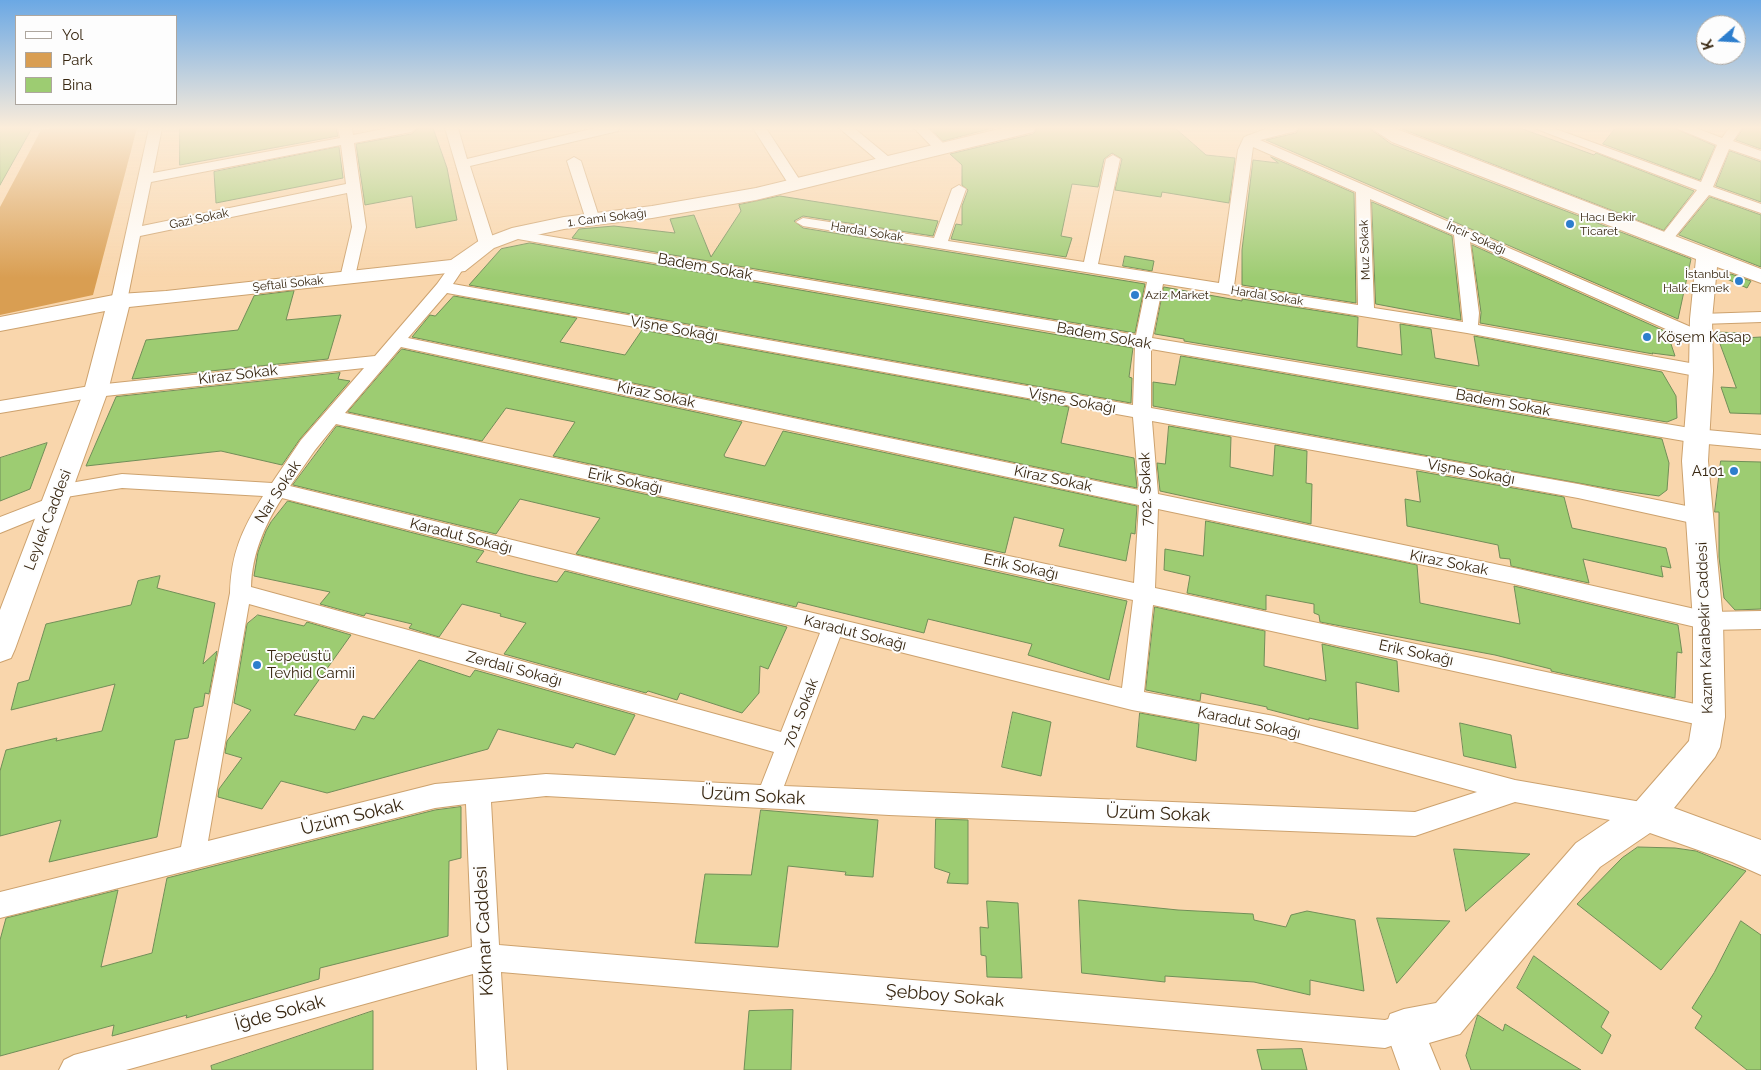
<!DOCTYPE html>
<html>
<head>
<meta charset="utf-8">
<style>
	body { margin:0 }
	#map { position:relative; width:1761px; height:1070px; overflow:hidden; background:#f9d6ac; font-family:Raleway,sans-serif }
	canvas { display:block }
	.legend { position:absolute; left:15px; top:15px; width:162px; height:90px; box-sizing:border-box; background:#fdfdfd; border:1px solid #aea79f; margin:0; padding:6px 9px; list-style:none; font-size:15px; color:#382711 }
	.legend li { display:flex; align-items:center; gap:10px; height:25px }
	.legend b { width:25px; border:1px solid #aea79f }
	.north { position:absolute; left:1696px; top:15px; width:50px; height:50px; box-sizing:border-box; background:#fdfdfd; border:1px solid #aea79f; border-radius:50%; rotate:251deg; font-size:14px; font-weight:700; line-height:20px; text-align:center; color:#382711 }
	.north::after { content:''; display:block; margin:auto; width:18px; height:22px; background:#2d7ecd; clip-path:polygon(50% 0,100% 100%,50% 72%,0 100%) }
</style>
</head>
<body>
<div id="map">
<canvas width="1761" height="1070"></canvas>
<ul class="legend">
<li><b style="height:6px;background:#fff"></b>Yol</li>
<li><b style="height:14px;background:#d99e52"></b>Park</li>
<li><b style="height:14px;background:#9dcc72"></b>Bina</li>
</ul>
<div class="north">K</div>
</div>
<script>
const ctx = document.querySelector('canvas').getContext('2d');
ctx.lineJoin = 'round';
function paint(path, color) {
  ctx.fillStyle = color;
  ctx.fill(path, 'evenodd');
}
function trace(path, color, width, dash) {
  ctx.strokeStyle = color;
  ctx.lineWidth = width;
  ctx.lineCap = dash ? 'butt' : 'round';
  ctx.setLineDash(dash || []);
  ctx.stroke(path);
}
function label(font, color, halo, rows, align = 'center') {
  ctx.font = font + ' Raleway,sans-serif';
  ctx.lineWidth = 4;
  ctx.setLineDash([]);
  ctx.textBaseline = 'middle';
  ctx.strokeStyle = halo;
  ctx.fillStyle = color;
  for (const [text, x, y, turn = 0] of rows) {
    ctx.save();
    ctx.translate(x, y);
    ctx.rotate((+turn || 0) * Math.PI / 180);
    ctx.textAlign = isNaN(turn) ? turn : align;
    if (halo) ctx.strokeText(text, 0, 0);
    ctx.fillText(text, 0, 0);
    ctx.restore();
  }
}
paint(new Path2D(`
	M51,128h86l-44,167 -93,20v-108l41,-77z`), '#d99e52');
const building = new Path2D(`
	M0,128h32l-32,57z
	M180,128h156l2,8 -158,29z
	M419,128h14l14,40 10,52 -41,8 -4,-32 -47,9 -9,-61 55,-10z
	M931,128h62l-50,13z
	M1038,128h137l31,27 29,3 -6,45 -67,-11 -1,5 -46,-7 7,-31 -10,-6 -8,6 -6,28 -26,-3 -11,52 11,2 -6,19 -115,-18 5,-15 6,1v-19l6,-16 -6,-5v-20l-12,-11 83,-20z
	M1299,128h70l22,16 300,115 -13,60 -412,-179 30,-7z
	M1400,128h120l74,27 2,-2 98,38 -30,39z
	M1616,128h58l41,18 -15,34 -97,-36z
	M1744,128h17v21l-25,-9z
	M339,147l4,31 -127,25 -2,-31z
	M1730,151l31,11v40l-45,-16z
	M1271,157l83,36 2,110 -114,-18v-35l11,-90 25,3z
	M780,196l158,25 -5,15 -130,-20 -9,5 9,7 342,56 -10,49 -563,-95 7,-9 35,-3 61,7 -5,-14 24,-4 17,42 30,-46 -2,-6z
	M1710,197l51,18v52l-82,-32z
	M1372,202l80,34 9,84 -85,-16z
	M530,243l603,105 -4,29 3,1 -1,25 -662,-118 32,-36z
	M1472,245l195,87 8,24 -23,-3 1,1 -173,-31 1,-10z
	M1125,256l29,5 -2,10 -29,-5z
	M1731,274l20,7 -4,7 -20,-9z
	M1164,287l78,14v-2l116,18 -1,30 45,8 -2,-31 31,5 4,29 44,8 -5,-30 188,36 14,24 1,22 -10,4 -483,-81v-2l-29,-5z
	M294,291l-8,29 55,-5 -13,44 -196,20 14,-39 92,-10 16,-34z
	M454,296l123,22 -17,24 65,13 17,-25 427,77 -8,36 73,15 3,30 -725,-151 18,-22 5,1z
	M1716,332l25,1 3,5 17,-1v77l-31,-1 -9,-26 15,1z
	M402,349l340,73 -18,33 1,2 40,9 18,-35 354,75 -2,28 -4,-1 -5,28 -67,-15 5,-17 -50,-12 -9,36 -452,-97 22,-34 -69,-14 -24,33 -134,-29z
	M1181,356l481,83 7,24 -2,27 -8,6 -42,-6 -464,-84v-24l22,3z
	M340,373l-2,6 12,2 -50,58 -18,26 -61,-14 -135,15 30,-69z
	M337,426l790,175 -18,79 -81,-25 4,-11 -104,-25 -4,14 -126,-31 -2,5 -220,-53 24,-36 -80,-19 -24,35 -203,-49z
	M1169,426l62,11 -1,30 43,9 2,-31 32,6 -1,32 6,1 -1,40 -151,-33 -3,-28 8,1z
	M47,443l-17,46 -30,12v-43z
	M1721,461l40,1v147l-26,1 -11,-12 -5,-41v-45h-4z
	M1417,471l147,26 8,31 94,20 5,20 -10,-2 2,11 -80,-18 6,24 -78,-17 -1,-7 -10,-1 -2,-13 -91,-19 -2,-27 15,3z
	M288,501l196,50 -8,11 51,13 30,7 8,-11 222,56 -19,42 -8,-3 -1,27 -17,20 -62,-20 -3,7 -29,-9 -2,2 -142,-39 22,-31 -26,-7 1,-2 -39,-10 -23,33 -30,-9 3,-4 -46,-11 -2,3 -44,-12 10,-12 -76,-16 4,-24 8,-21 5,-9z
	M1206,521l211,44 3,38 100,21 -6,-38 164,39 4,28 -5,-1 -2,46 -124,-27v-2l-56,-14 -175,-33 -1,-7 -5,-2v-9l-48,-9v15l-79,-17 3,-17 -26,-6 1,-21 38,7z
	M160,576l-3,12 58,15 -12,61 14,-13 -8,43 -4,-1 -2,13 -9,2 -6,30 -13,2 -18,97 -108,25 12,-42 -61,16v-65l6,-21 51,-12 -1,3 46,-10 13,-47 -104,26 7,-27 11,-3 17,-56 85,-19 7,-24z
	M1155,607l110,24 -1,35 54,13 8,2 -4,-37 75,17 2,31 -43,-10 2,47 -49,-11v2l-42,-11v-2l-66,-14 -1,8 -54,-11z
	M258,615l46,11 3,-4 44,13 -57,80 61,15 8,-14 11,3 45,-59 51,17 5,-7 160,45 -20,40 -39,-12 -3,5 -75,-19 -10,20 -161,44 -46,-12 -19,28 -44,-12 1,-8 23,-31 -17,-5 2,-12 24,-31 -17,-7 13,-79z
	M1013,712l38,10 -10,54 -39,-9z
	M1140,713l59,11 -3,37 -59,-14z
	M1460,723l51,12 5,33 -52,-12z
	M461,807v51l-12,3 -1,75 -128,32 -1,11 -133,39 1,-3 -75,21 2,-11 -114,31v-116l6,-22 112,-28 -17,77 51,-14 15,-75 268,-68z
	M761,810l117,10 -5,57 -28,-2 1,-3 -58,-6 -10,81 -83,-4 10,-69 46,1z
	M936,819l32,1v64l-21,-1 3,-10 -15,-5z
	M1638,847l37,1 21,3 50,20 -85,99 -84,-66 45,-46z
	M1454,849l76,5 -64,57z
	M1079,900l99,10 75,4 1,6 32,7 5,-12 16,-4 48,9 9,71 -54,-11v15l-56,-13 -89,-6v6l-83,-9z
	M987,901l31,2 4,75 -35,-1 -1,-21 -5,-1 -1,-28 8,1z
	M1377,918l73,3 -53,62z
	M1741,921l20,14v135h-14l-52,-42 7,-12 -10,-8 22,-35z
	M1534,956l75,56 -8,15 10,8 -9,19 -85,-66z
	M793,1010l-2,60h-47l5,-59z
	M373,1011v59h-161l-1,-4z
	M1478,1015l25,16 2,-7 76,46h-110l-5,-14z
	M1302,1049l5,21h-45l-5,-20z`);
paint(building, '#9dcc72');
trace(building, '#718e58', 1);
const street = new Path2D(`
	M149,128h13l-9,45 187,-35 -2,-10h14l1,7 35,-7h29l-6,4 -57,11 12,84 -12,54 -6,2 -8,-5 12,-51 -5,-34 -207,43 -13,65 -2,4h-12l-2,-4zM341,145l5,39 -204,42 9,-44z
	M445,128h13l9,31 128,-31h24l-1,3 -148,35 25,78 -8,5 -8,-5z
	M753,128h13l37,57 -2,3h-10z
	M839,128h15l41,34 -2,3h-10z
	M914,128h14l21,21 -2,3h-10z
	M1268,128h29l-1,3 -36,9 447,194 2,4 -2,4h-12l-225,-100 9,71 -1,12 223,40 6,2 3,4 -3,4 -6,2 -234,-44 -304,-49 -11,54 544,91 65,6v14l-65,-6 -545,-94v59l427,76 123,25 7,3 3,5 -3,5 -7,3 -123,-27 -426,-77 6,73 356,74 194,44 53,-1v18l-53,1 -194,-46 -356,-75 -3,79 554,119 8,3 4,7 -4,7 -8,3 -556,-122 -9,87 130,24 241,64 132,23 9,4 3,8 -3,8 -9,4 -132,-25 -100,34 -526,-21 -343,-19 -55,6 8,143 886,75 19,-6 10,4 4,10 -4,10 -29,10 -884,-76 6,98h-30l-4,-96 -347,96h-67l5,-10 10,-5 398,-108 -6,-143 -31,4 -435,110v-26l181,-45 49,-254c1,-39 12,-64 33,-97l-141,-8 -62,10 -7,-2 -3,-5 3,-5 69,-12 150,9 29,-43 63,-72 -268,29 -96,16v-12l96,-16 279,-29 62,-72 15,-21 5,-2 8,5 -12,18 680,121 2,-59 -623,-108 -7,-4 7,-4 624,105 11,-53 -344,-56 -7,-4 7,-4 131,20 18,-49 7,-4 7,4 -18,52 136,21 22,-103 7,-4 7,4 -22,105 121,19 19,-133 6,-13zM1253,147l103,45 2,113 -124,-19zM1370,199l84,36 9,87 -89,-14zM447,293l686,124 6,73 -731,-152zM401,347l738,158 -5,78 -789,-170zM336,424l797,176 -11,88 -832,-202 25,-36zM282,498l538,135 -39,99 -530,-145c1,-33 13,-61 31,-89zM249,604l525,148 -13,33 -215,-11 -111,10 -227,57zM840,637l292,73 142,26 203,56 -62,20 -631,-26z
	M1534,128h19l148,54 16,-37 -41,-17h20l26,10 7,-10h13l-9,13 28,10v9l-32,-11 -16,38 48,17v9l-52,-18 -39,48h-10l-3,-3 3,-3 37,-47z
	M574,157l7,4 19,59 -2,3h-10l-2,-3 -19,-59z
	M1761,312v10l-60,2 -6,-1 -2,-4 2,-4 6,-1z
	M52,497l7,2 3,5 -3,5 -59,24v-16z`);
const secondary = new Path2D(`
	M1003,128h33l-3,4 -277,68 -104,18 -88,11 -46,10 -24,9 -29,23 -8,1 -328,35 -21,84 -93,258 -4,9 -11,4v-52l84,-219 21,-80 -105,20v-14l119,-23 47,-3 285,-31 29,-20 32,-12 52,-11 88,-11 104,-18z
	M1371,128h23l367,141v14l-44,-16 -5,52 1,52 -5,90 15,160 2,96 -5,30 -5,10 -41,51 87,32v35l-29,-13 -82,-29 -50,34 -140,167 -31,9 11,27h-40l-15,-42 5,-14 14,-5 32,-6 140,-160 59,-40 54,-62 4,-24v-96l-11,-160 7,-90 1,-52 6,-60 -304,-117z`);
trace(street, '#cda26e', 2);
trace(secondary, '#cda26e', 2);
paint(street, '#fff');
paint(secondary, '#fff');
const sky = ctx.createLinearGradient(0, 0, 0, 278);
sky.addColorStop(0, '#6ba8e4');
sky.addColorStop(0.46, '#fcedda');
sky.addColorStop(1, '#fcedda00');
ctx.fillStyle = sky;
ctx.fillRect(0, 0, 1761, 278);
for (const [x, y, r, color] of [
	[1570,224,5,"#2d7ecd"],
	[1739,281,5,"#2d7ecd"],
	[1135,295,5,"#2d7ecd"],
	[1647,337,5,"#2d7ecd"],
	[1734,471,5,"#2d7ecd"],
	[257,665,5,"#2d7ecd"]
]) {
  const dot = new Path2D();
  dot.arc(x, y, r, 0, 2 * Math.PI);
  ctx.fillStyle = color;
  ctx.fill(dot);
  trace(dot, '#fdfdfd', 2);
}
label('12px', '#382711', '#fdfdfd', [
	["Hacı Bekir",1580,217],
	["Ticaret",1580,231],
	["İstanbul",1729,274,"right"],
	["Halk Ekmek",1729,288,"right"],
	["Aziz Market",1145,295]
], 'left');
label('12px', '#382711', '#fdfdfd', [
	["1. Cami Sokağı",607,218,-7],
	["Gazi Sokak",199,219,-12],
	["Hardal Sokak",867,232,9],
	["İncir Sokağı",1476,238,24],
	["Muz Sokak",1365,250,-92],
	["Şeftali Sokak",288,284,-6],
	["Hardal Sokak",1267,296,9]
]);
label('15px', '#382711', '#fdfdfd', [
	["Badem Sokak",705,267,10],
	["Vişne Sokağı",674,329,10],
	["Badem Sokak",1104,336,10],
	["Kiraz Sokak",238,375,-7],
	["Kiraz Sokak",656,395,12],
	["Vişne Sokağı",1072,401,10],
	["Badem Sokak",1503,403,10],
	["Vişne Sokağı",1471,472,10],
	["Kiraz Sokak",1053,479,12],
	["Erik Sokağı",625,481,12],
	["702. Sokak",1146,489,-92],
	["Nar Sokak",278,492,-57],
	["Leylek Caddesi",48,520,-69],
	["Karadut Sokağı",461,536,14],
	["Kiraz Sokak",1449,563,11],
	["Erik Sokağı",1021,567,12],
	["Kazım Karabekir Caddesi",1705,628,-92],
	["Karadut Sokağı",855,633,14],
	["Erik Sokağı",1416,653,12],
	["Zerdali Sokağı",514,669,15],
	["701. Sokak",801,713,-69],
	["Karadut Sokağı",1249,723,12]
]);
label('15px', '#382711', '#fdfdfd', [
	["Köşem Kasap",1657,337],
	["A101",1724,471,"right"],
	["Tepeüstü",267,656],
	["Tevhid Camii",267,673]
], 'left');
label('18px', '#382711', '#fdfdfd', [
	["Üzüm Sokak",753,796,3],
	["Üzüm Sokak",1158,814,2],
	["Üzüm Sokak",352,817,-14],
	["Köknar Caddesi",484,931,-93],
	["Şebboy Sokak",945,996,5],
	["İğde Sokak",280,1013,-15]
]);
</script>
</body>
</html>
